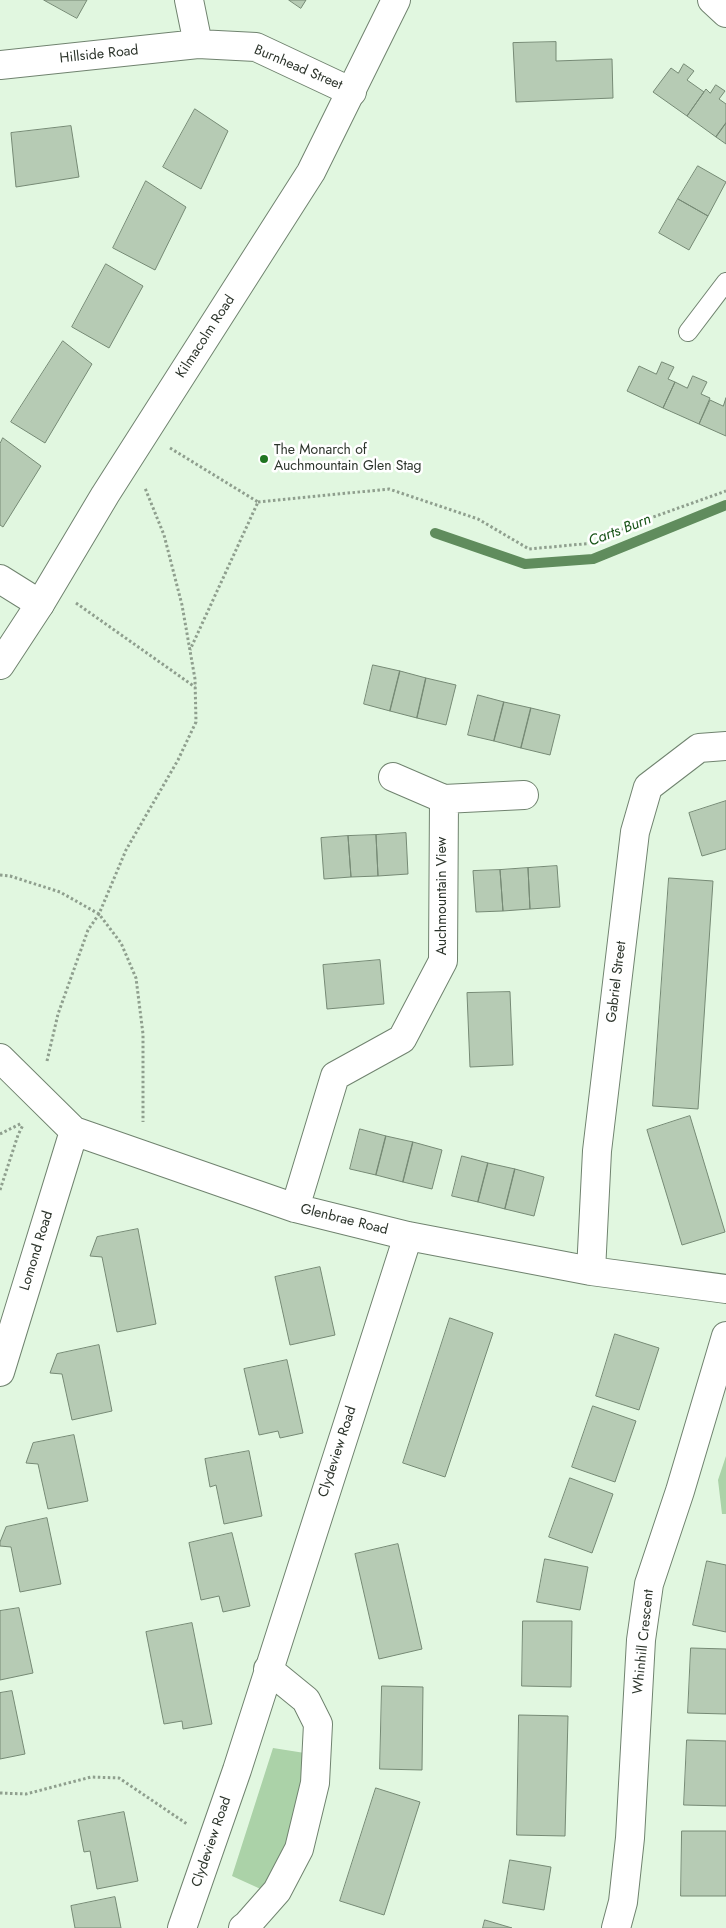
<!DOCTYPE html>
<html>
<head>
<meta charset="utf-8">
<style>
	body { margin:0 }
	canvas { display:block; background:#e1f7e0 }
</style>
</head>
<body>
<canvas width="726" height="1928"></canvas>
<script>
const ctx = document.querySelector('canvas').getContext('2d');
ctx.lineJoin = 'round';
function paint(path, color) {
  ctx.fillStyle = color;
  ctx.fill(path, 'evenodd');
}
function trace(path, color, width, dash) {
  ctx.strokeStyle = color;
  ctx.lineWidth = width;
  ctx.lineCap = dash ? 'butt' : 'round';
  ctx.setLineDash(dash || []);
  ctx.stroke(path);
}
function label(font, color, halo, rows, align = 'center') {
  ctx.font = font + ' Jost,sans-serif';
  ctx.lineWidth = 5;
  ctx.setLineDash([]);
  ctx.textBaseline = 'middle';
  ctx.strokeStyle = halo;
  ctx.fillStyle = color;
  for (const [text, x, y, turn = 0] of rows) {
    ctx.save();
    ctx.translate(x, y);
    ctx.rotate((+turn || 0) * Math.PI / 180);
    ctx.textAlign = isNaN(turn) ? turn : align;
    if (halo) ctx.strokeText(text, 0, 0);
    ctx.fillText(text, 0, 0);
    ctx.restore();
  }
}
paint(new Path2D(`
	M726,1456v58h-4l-4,-34z
	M273,1748l38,6 -20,83 -26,54 -33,-15z`), '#abd2a8');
trace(new Path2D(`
	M435,533l90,31 68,-5 133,-54`), '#608c5d', 10);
const building = new Path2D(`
	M44,0h43l-10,18z
	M289,0h17l-5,8z
	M556,42v19l56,-2 1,39 -97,4 -3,-59z
	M684,64l10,7 -7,9 17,12 -17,24 -34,-24 18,-24 7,5z
	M716,85l9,6 -6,8 7,5v19l-10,14 -29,-21 19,-27 4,4z
	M195,109l33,22 -27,58 -38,-22z
	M726,123v21l-10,-7z
	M71,126l8,51 -63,10 -5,-54z
	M698,166l28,16 -18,34 -30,-17z
	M146,181l40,26 -31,63 -42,-22z
	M678,199l30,17 -19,34 -30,-17z
	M106,264l37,22 -34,62 -37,-21z
	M63,341l29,23 -47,79 -34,-21z
	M662,362l12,5 -6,12 7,3 -12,26 -36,-17 12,-25 17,8z
	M693,376l14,6 -6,12 9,4 -11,26 -36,-16 12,-26 12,6z
	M726,398v38l-27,-12 11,-24 13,6z
	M3,438l38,28 -38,61 -3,-2v-81z
	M373,665l27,6 -10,40 -26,-7z
	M400,671l26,7 -9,40 -27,-7z
	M426,678l30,7 -10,40 -29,-7z
	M478,695l26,7 -10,39 -26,-6z
	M504,702l27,6 -10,40 -27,-7z
	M531,708l29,7 -10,40 -29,-7z
	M726,801v48l-24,7 -13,-43z
	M406,833l2,41 -30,2 -2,-41z
	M376,835l2,41 -27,1 -3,-41z
	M348,836l3,41 -27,2 -3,-41z
	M557,866l3,41 -30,2 -2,-41z
	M528,868l2,41 -27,2 -3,-41z
	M500,870l3,41 -27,1 -3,-41z
	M669,878l44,3 -15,228 -45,-3z
	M380,960l4,44 -57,5 -4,-44z
	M510,992l3,73 -43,2 -3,-74z
	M690,1116l35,116 -43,13 -35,-115z
	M360,1129l26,7 -10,39 -26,-6z
	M386,1136l27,6 -10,40 -27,-7z
	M413,1142l29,8 -10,39 -29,-7z
	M462,1156l26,7 -10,39 -26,-6z
	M488,1163l27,6 -10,40 -27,-7z
	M515,1169l29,8 -10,39 -29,-7z
	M138,1229l18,95 -39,8 -15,-75 -12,-1 7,-19z
	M320,1267l15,68 -45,10 -15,-68z
	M450,1318l43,15 -48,144 -42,-14z
	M615,1334l44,14 -20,62 -43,-14z
	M99,1345l13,66 -40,9 -10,-46 -12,-1 7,-19z
	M287,1360l16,73 -23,5 -2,-7 -19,4 -15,-66z
	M593,1406l43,15 -21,61 -43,-15z
	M74,1435l14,66 -40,8 -10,-45 -12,-1 7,-20z
	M249,1451l13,65 -38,8 -8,-39 -6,2 -5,-28z
	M570,1478l43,16 -21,59 -43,-16z
	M47,1518l14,66 -41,8 -9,-45 -11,-1v-4l6,-15z
	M232,1533l18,73 -27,6 -4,-16 -18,4 -12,-57z
	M398,1544l24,105 -43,10 -24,-105z
	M545,1559l43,8 -8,43 -43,-8z
	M707,1561l19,4v67l-33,-7z
	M19,1608l14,65 -33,7v-69z
	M523,1621h49l-1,66 -49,-1z
	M192,1623l20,101 -29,5 -1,-8 -18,3 -18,-92z
	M691,1648l35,1v65l-38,-1z
	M382,1686l41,1 -1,83 -42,-1z
	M12,1691l13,63 -25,5v-66z
	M519,1715l49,1 -3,120 -48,-1z
	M687,1740l39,1v65l-42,-1z
	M376,1788l44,14 -36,113 -44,-14z
	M124,1812l14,69 -41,8 -7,-38 -6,1 -6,-31z
	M682,1831h44v65h-45z
	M510,1860l41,7 -7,43 -41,-7z
	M115,1897l6,31h-46l-4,-22z
	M485,1920l27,8h-29z`);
paint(building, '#b6cbb4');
trace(building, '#768a75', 1);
const service = new Path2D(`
	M688,332l38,-50`);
const minor = new Path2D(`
	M189,0l9,44 58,3 96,45
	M712,0l14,13
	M0,65l198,-21
	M0,579l40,25
	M393,777l51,22 80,-4
	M0,1058l74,73 221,77 113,28 183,35 135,18
	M295,1208l40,-132 67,-37 41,-78 1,-162
	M591,1271l6,-120 38,-319 13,-45 51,-39 27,-2
	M0,1372l74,-241
	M182,1928l55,-158 171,-534
	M243,1928l4,-3 30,-34 22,-42 16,-66 3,-59 -12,-24 -38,-31
	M616,1928l7,-26 7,-64 11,-198 8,-56 31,-93 46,-155`);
const secondary = new Path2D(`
	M0,665l40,-61 65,-109 206,-323 85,-172`);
trace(service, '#70836f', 20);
trace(minor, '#70836f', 30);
trace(secondary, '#70836f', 30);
trace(new Path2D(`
	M170,448l88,54 -68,148
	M258,502l131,-13 89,30 51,30 65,-6 34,-17 98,-35
	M76,603l119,84
	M0,875l10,1 50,16 39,22 22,29 15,35 7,56v88
	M47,1061l11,-47 30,-84 11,-16 27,-64 52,-90 18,-38 -1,-43 -13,-74 -18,-70 -19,-47
	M0,1134l22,-11
	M0,1190l18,-55 5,-10
	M0,1793l26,1 65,-17 28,1 68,46`), '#8f9f8e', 3, [2.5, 2.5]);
trace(service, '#fff', 18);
trace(minor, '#fff', 28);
trace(secondary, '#fff', 28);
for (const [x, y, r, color] of [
	[264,459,5,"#1f7520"]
]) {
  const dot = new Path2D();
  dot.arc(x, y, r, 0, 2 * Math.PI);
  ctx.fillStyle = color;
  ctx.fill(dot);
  trace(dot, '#fff', 2);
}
label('14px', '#2c342b', '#fff', [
	["Hillside Road",99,55,-6],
	["Burnhead Street",298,68,23],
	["Kilmacolm Road",206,337,-57],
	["Auchmountain View",443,896,-90],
	["Gabriel Street",617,982,-83],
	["Glenbrae Road",344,1220,14],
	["Lomond Road",37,1251,-73],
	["Clydeview Road",338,1452,-72],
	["Whinhill Crescent",644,1642,-84],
	["Clydeview Road",212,1842,-71]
]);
label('14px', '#2c342b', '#fff', [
	["The Monarch of",274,451],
	["Auchmountain Glen Stag",274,467]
], 'left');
label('italic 15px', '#185418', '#fff', [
	["Carts Burn",620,531,-21]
]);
</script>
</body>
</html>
